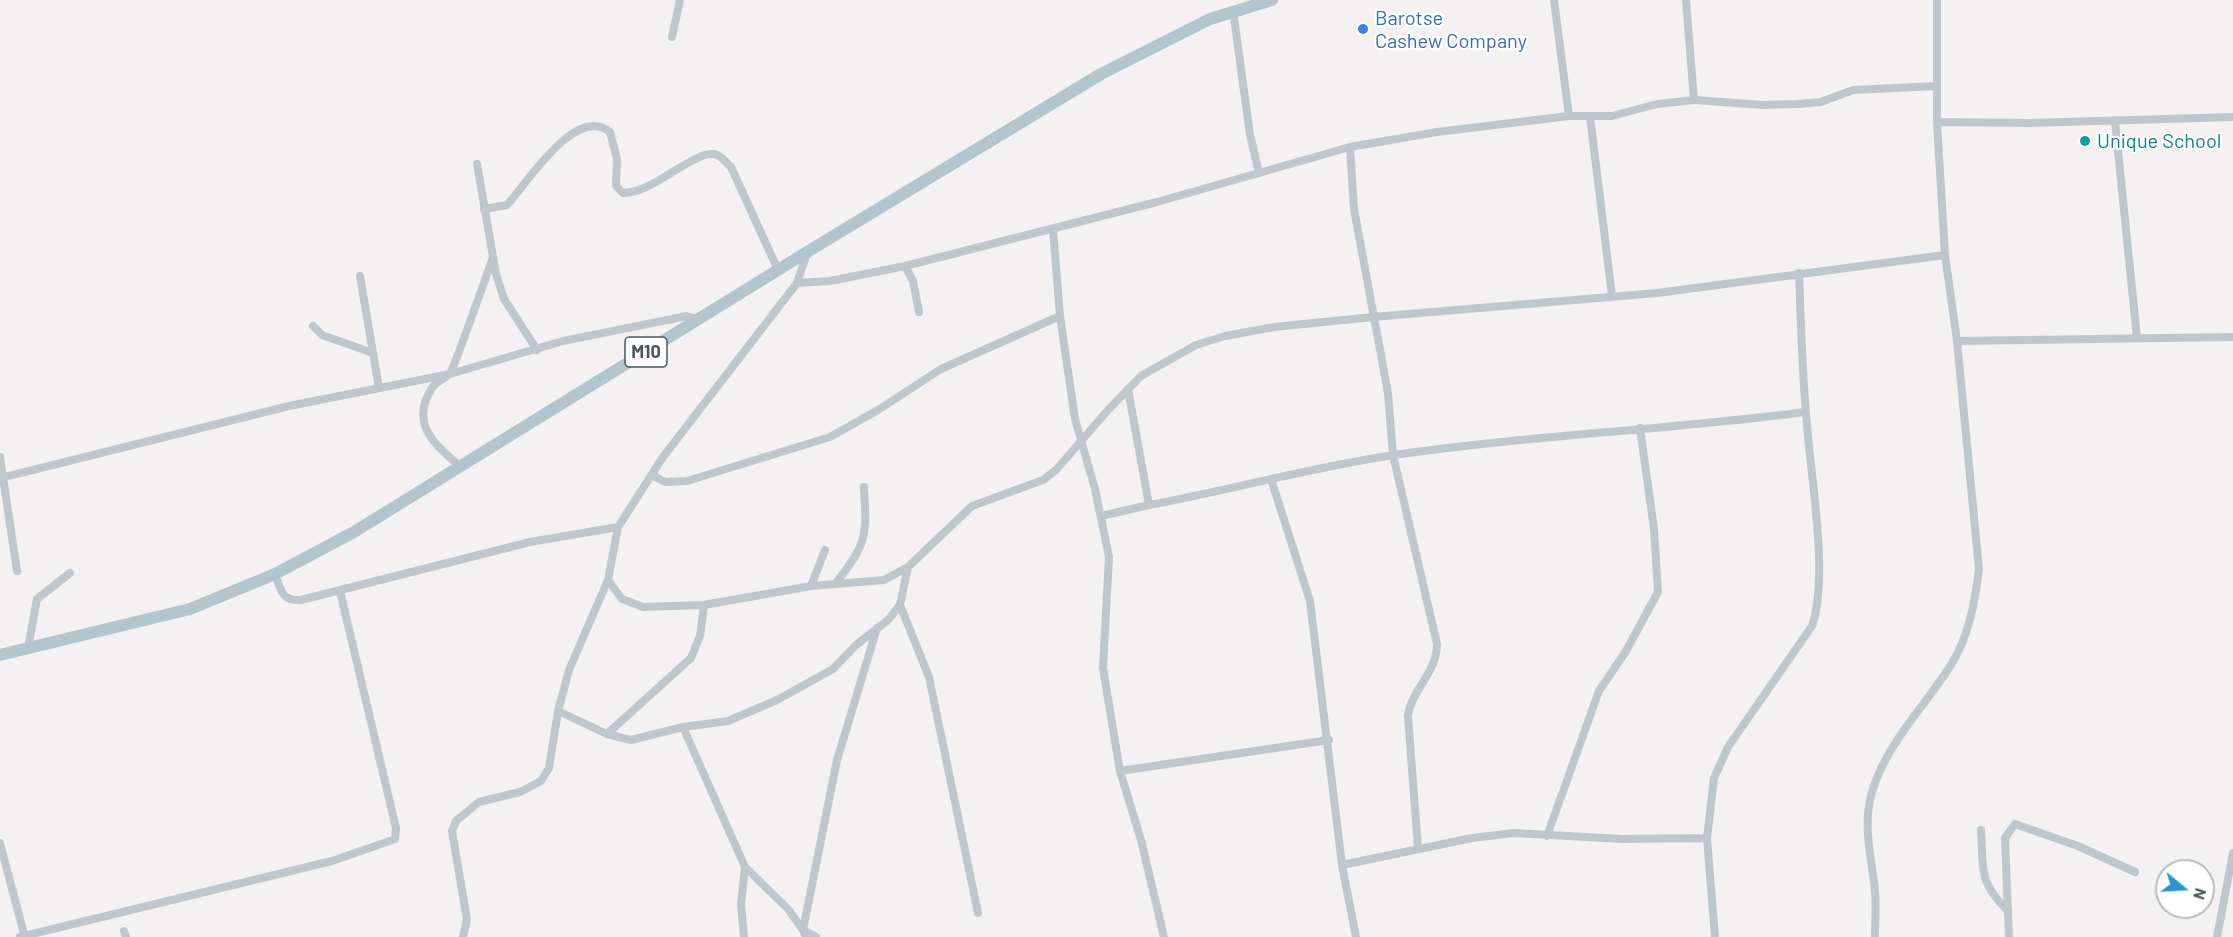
<!DOCTYPE html>
<html>
<head>
<meta charset="utf-8">
<style>
	body { margin:0 }
	#map { position:relative; width:2233px; height:937px; overflow:hidden; background:#f3f1f2; font-family:Barlow,sans-serif }
	canvas { display:block }
	.north { position:absolute; left:2155px; top:859px; width:60px; height:60px; box-sizing:border-box; background:#fff; border:2px solid #b7bcbe; border-radius:50%; rotate:108deg; font-size:16px; font-weight:700; line-height:24px; text-align:center; color:#4a585d }
	.north::after { content:''; display:block; margin:auto; width:21px; height:27px; background:#2795d7; clip-path:polygon(50% 0,100% 100%,50% 72%,0 100%) }
</style>
</head>
<body>
<div id="map">
<canvas width="2233" height="937"></canvas>
<div class="north">N</div>
</div>
<script>
const ctx = document.querySelector('canvas').getContext('2d');
ctx.lineJoin = 'round';
function trace(path, color, width, dash) {
  ctx.strokeStyle = color;
  ctx.lineWidth = width;
  ctx.lineCap = dash ? 'butt' : 'round';
  ctx.setLineDash(dash || []);
  ctx.stroke(path);
}
function label(font, color, halo, rows, align = 'center') {
  ctx.font = font + ' Barlow,sans-serif';
  ctx.lineWidth = 4.5;
  ctx.setLineDash([]);
  ctx.textBaseline = 'middle';
  ctx.strokeStyle = halo;
  ctx.fillStyle = color;
  for (const [text, x, y, turn = 0] of rows) {
    ctx.save();
    ctx.translate(x, y);
    ctx.rotate((+turn || 0) * Math.PI / 180);
    ctx.textAlign = isNaN(turn) ? turn : align;
    if (halo) ctx.strokeText(text, 0, 0);
    ctx.fillText(text, 0, 0);
    ctx.restore();
  }
}
trace(new Path2D(`
	M1554,0l15,116
	M1686,0l8,100
	M1233,10l17,125 9,38
	M672,37l8,-37
	M1590,116l22,180
	M2115,121l22,217
	M1937,122l92,1 204,-6
	M1350,147l4,62 34,184 5,62 44,189c0,29 -26,46 -29,72l10,132
	M477,164l19,110 8,25 33,51
	M484,209l23,-4c21,-23 69,-101 103,-73l7,27 -1,27 7,7c31,1 73,-46 94,-38 5,2 10,8 14,12l47,103
	M1053,229l7,87 15,103 20,70 14,68 -6,111 17,103 21,69 23,97
	M905,266l8,15 6,31
	M360,276l19,112
	M797,283l33,-2 75,-15 252,-64 193,-55 87,-15 132,-16h43l45,-12 37,-4 69,5 35,-1 23,-2 32,-12 84,-4
	M313,326l9,9 51,18
	M1957,341l276,-4
	M1128,389l21,116c82,-15 163,-38 245,-50 137,-20 275,-25 411,-43
	M0,457l17,114
	M460,466c-25,-20 -51,-43 -28,-78 5,-8 17,-10 20,-18 14,-36 27,-73 40,-110
	M652,475l13,7 22,-1 143,-44 48,-27 63,-41 119,-53
	M0,478l289,-72 161,-32 113,-33 124,-25 11,3
	M1271,479l39,122 32,264 14,72
	M1101,516l48,-11
	M275,574c6,17 7,27 26,26l229,-58 88,-15
	M608,580l14,19 21,8 61,-2 107,-19 73,-6 24,-13 64,-61 71,-26 13,-10 52,-60 33,-34 55,-31 29,-9 49,-9 99,-10 284,-24 288,-38
	M836,583c31,-40 31,-46 28,-96
	M811,586l14,-36
	M900,605l29,72 49,236
	M28,648l9,-49 33,-26
	M558,711l49,23 24,6 52,-13 45,-6 49,-21 56,-31 23,-24 32,-25 12,-15 8,-38
	M683,727l62,140 43,42 15,21 13,7
	M607,734l84,-76 9,-22 4,-31
	M1120,771l209,-31
	M1981,830c3,40 -4,50 27,81
	M1547,836l52,-145 27,-40 32,-59 -4,-63 -14,-101
	M0,843l24,91
	M1342,865l130,-27 42,-5 108,6 85,-1
	M124,931l2,6
	M20,937l312,-76 63,-22 1,-11 -56,-237
	M463,937l4,-17 -15,-89 4,-10 23,-19 41,-10 21,-11 8,-13 9,-57 11,-41 39,-90 10,-53 45,-70 134,-174 10,-30
	M744,937l-3,-33 4,-37
	M806,937l-3,-7 34,-170 40,-132
	M1715,937l-8,-99 7,-60 14,-31 84,-121c17,-50 -1,-147 -5,-201 -5,-51 -6,-101 -8,-152
	M1875,937c0,-18 2,-37 -1,-55 -4,-31 -11,-59 -2,-90 14,-48 53,-86 79,-127 18,-29 24,-63 28,-96l-22,-228 -12,-86 -8,-133v-122
	M2009,937l-4,-99 10,-14 63,22 57,26
	M2217,937l16,-84`), '#bec8cc', 8);
trace(new Path2D(`
	M0,655l190,-46 85,-35 79,-42 453,-280 294,-178 109,-55 62,-19`), '#b3c5cd', 12);
for (const [x, y, r, color] of [
	[1363,29,6,"#3f7fe0"],
	[2085,141,6,"#0f9aa8"]
]) {
  const dot = new Path2D();
  dot.arc(x, y, r, 0, 2 * Math.PI);
  ctx.fillStyle = color;
  ctx.fill(dot);
  trace(dot, '#fff', 2);
}
for (const [x, y, w] of [
	[646,352,42]
]) {
  const box = new Path2D();
  box.roundRect(x - w / 2, y - 15, w, 30, 4.5);
  ctx.fillStyle = '#fff';
  ctx.fill(box);
  trace(box, '#4a585d', 1.5);
}
label('bold 18px', '#4a585d', null, [
	["M10",646,352]
]);
label('20px', '#366cbe', '#fff', [
	["Barotse",1375,18],
	["Cashew Company",1375,41]
], 'left');
label('20px', '#0d838f', '#fff', [
	["Unique School",2097,141]
], 'left');
</script>
</body>
</html>
